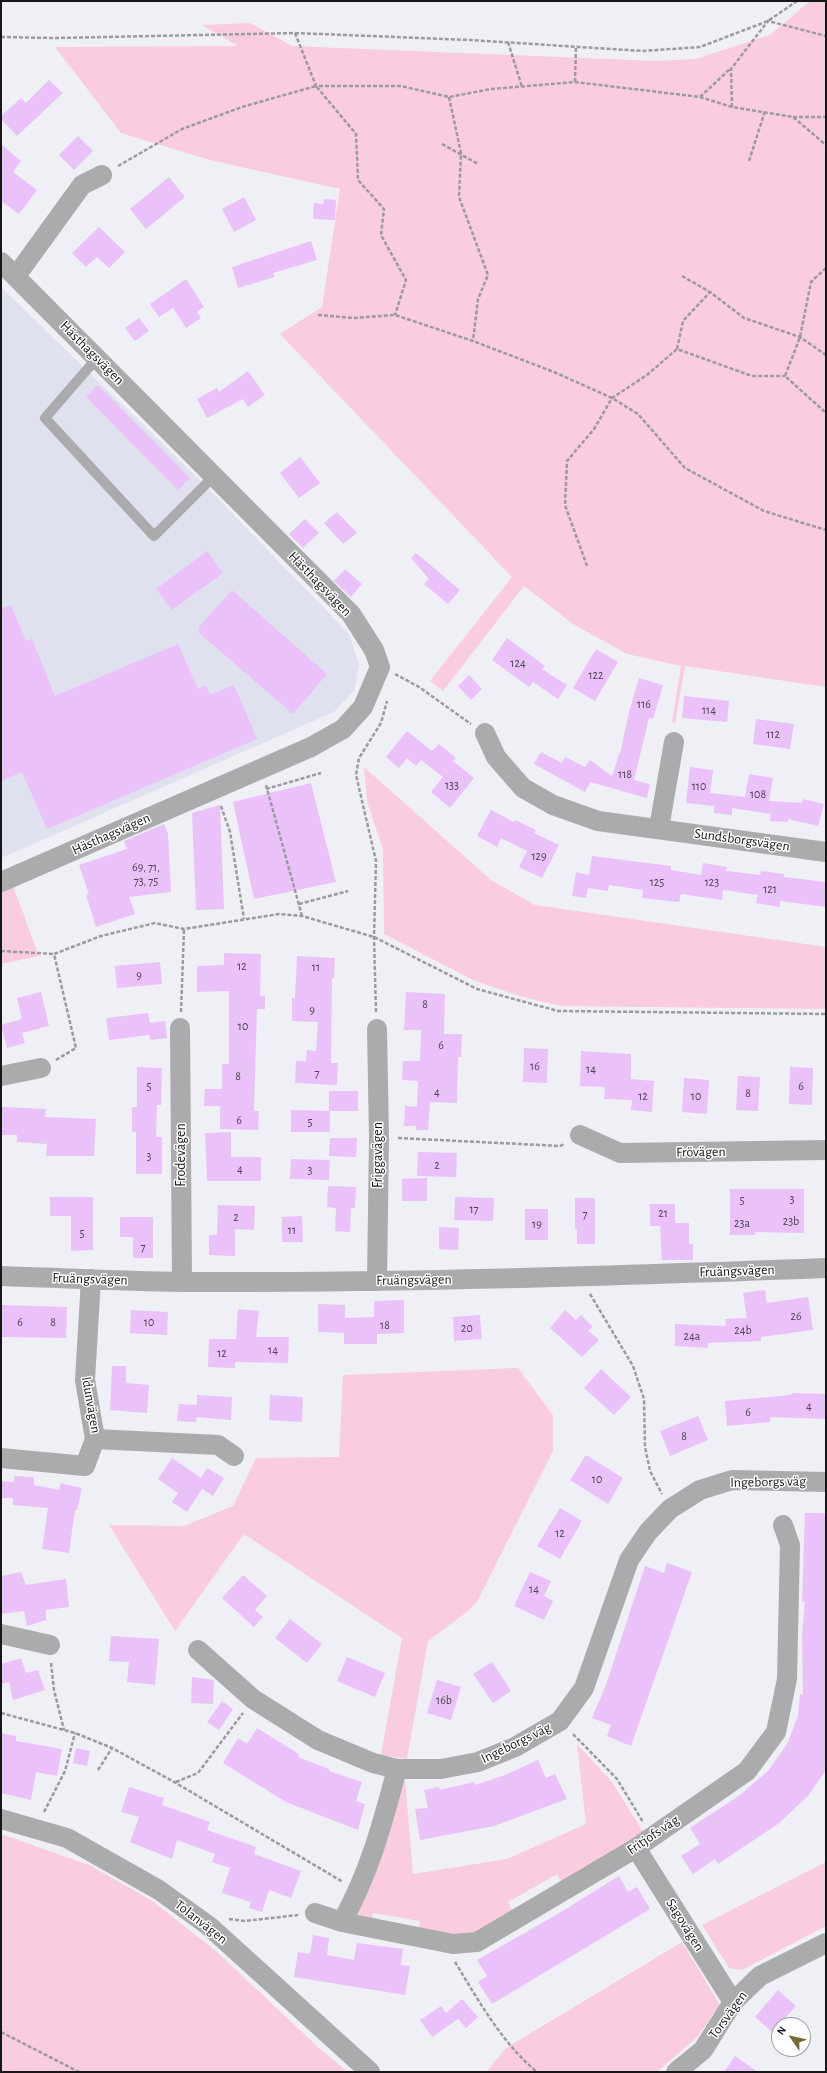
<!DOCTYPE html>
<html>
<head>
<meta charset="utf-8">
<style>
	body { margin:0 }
	#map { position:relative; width:827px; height:2073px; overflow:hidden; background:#efeff6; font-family:"Alegreya Sans",sans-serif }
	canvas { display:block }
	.frame { position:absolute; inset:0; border:2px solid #17171a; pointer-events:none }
	.north { position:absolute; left:771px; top:2017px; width:40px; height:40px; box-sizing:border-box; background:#fdfdff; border:1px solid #a1a1a3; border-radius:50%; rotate:304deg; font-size:11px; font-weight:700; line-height:16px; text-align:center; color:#17171a }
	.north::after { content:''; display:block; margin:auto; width:14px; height:18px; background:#776835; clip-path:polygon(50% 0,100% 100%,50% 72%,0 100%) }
</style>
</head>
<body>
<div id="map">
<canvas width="827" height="2073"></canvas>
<div class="frame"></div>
<div class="north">N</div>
</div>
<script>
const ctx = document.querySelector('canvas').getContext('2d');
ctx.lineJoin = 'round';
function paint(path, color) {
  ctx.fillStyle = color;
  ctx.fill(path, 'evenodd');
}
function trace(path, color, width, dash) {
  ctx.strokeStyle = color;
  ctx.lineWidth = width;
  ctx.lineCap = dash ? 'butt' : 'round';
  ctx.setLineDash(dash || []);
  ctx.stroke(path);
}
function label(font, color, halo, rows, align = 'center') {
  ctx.font = font + ' "Alegreya Sans",sans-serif';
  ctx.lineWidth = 3;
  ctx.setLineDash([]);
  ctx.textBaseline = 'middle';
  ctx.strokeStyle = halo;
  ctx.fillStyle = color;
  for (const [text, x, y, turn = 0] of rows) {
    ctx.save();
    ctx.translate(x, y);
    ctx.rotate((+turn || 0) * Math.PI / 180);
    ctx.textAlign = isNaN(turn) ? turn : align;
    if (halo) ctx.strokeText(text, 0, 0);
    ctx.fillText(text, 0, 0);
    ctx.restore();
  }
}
paint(new Path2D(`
	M1,287l204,198 144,149 10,31 -5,26 -20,21 -333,146z`), '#e0e1ef');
paint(new Path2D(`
	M810,1h16v686l-141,-21 -10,57 -3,-1 9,-56 -54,-12 -54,-30 -49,-38 -81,105 -13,-10 82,-104 -232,-243 42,-27 18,-118 -130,-29 -89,-27 -66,-86 183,-1 -36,-21 48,-2 42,23 365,15 38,-2 75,-24z
	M364,767l127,113 44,25 291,42v62l-265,-3 -42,-10 -46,-16 -89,-46 -1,-84 -16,-49z
	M13,886l26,70 -38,8v-73z
	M518,1368l35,47v36l-76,151 -9,9 -40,30 -21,118 -26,-4 21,-117 -158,-104 -69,97 -66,-106 75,1 49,-20 23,-48 83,-1 4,-82z
	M577,1744l35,38 33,53 -81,52 -7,-13 -49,28 7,13 -36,21 -61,-3 2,-12 -47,-8 -2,12 -17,-4 20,-51 31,-91 8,95 94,-15 79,-35z
	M1,1834l88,31 62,35 65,51 104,98 28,23h-347z
	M826,1862v64l-84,44 -13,-2 -27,-43z
	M682,1942l38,63 -22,31 -41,36h-171l20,-24z`), '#faccdf');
paint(new Path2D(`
	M49,80l14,13 -46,43 -16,-17v-3l20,-18 5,5z
	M78,136l15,15 -19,19 -15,-15z
	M1,144l20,17 -8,11 24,18 -18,24 -18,-13z
	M169,177l16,20 -39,32 -16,-20z
	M244,197l12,23 -22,12 -12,-23z
	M324,199l12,1 -1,20 -22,-1 1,-16 9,1z
	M99,227l26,25 -16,16 -12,-11 -11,10 -14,-14z
	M311,241l6,19 -44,13 2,4 -37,11 -6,-21z
	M186,279l18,28 -7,5 4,6 -15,10 -13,-20 -14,9 -9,-13z
	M139,318l10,13 -14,10 -10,-13z
	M248,371l17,24 -17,12 -5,-8 -36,19 -10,-19 20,-11 2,4z
	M98,385l92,93 -12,12 -92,-93z
	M300,457l20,26 -21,15 -19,-25z
	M337,512l20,21 -14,11 -19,-21z
	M305,519l14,14 -16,15 -14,-14z
	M207,551l16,22 -51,37 -16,-21z
	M416,553l44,37 -12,14 -24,-20 5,-5 -18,-21z
	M345,569l17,15 -11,13 -17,-16z
	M232,590l95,84 -34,40 -94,-81v-6z
	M11,605l15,36 6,-2 23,57 123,-52 20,45 8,-4 4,10 24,-10 23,54 -210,90 -25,-57 -21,9v-172z
	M507,638l38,28 -3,3 25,16 -9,14 -25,-17 -4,5 -37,-27z
	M596,649l22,13 -23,39 -22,-13z
	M469,675l13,14 -11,11 -13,-14z
	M639,678l24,7 -10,34 -4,-1 -15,62 16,4 -3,14 -57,-16 -5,10 -51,-28 7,-12 21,11 3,-6 20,10 5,-7 22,16 7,-22h1l9,-42z
	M684,696l45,5 -2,21 -45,-4z
	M756,719l38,5 -4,25 -37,-5z
	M407,731l25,20 7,-7 17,14 -3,3 21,17 -24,30 -19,-16 12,-15 -22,-17 -5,6 -9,-8 -8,10 -13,-11z
	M690,767l23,3 -3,23 35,4 4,-23 24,4 -4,23 33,2 1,-4 21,5 -6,22 -30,-7v3l-18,-1 1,-7 -39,-6v7l-18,-2v-7l-28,-3z
	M311,783l25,99 -82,17 -21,-97z
	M220,805l4,104 -28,1 -4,-97z
	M491,810l23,12 1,-2 21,10 -2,3 25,12 -17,33 -23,-11 8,-16 -26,-13 -4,9 -20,-11z
	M164,824l4,10 3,58 -42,5 6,17 -39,13 -10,-32 3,-1 -10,-29 48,-16 -3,-8z
	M592,856l79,10v4l30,5 2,-12 24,4 -1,4 34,4 1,-4 23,3v3l42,5v25l-46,-6v6l-24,-4 2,-8 -35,-5 -1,10 -41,-6 -2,8 -37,-4 1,-8 -34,-5 -1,6 -20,-3 -2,10 -14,-2 4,-24 13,3z
	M224,953l37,1 -1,42h5v13h-8l-3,102h5l-1,19 -38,-1v-23h-16l1,-17h17v-25h7v-73l-32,1v-26l27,-1z
	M297,956l38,2 -1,20h-2l-1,85h7l-1,22 -42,-2 1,-22h10l1,-11 9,1 2,-29 -26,-1v-23h3z
	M160,962l2,22 -45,4 -2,-22z
	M41,992l8,34 -27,7 3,10 -18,5 -6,-23 21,-6 -5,-21z
	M406,992l39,2 -1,40h18l-1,23h-3l-1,46 -27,-1 -2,28h-12v-4h-12l1,-20 12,1 1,-26 -16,-1 1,-19h17l1,-31h-17z
	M148,1013l2,10 15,-2 2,17 -17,2 -1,-5 -40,5 -3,-22z
	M524,1048l24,1 -1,34 -24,-1z
	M581,1051l50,3v25l23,2 -2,31 -21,-2 1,-10 -28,-1 1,-12 -25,-1z
	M137,1067l25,1 -1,37h-4l-1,32h6v37h-26v-42h-4v-25h5z
	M790,1067l23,1 -1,37 -23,-1z
	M738,1076l22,1 -2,34 -22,-1z
	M684,1078l25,2 -2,34 -25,-2z
	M329,1091h29v20h-29z
	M1,1107l45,2 -1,8 51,2 -2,37h-48l1,-12 -30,-2v-7h-16z
	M291,1110l39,1v21h-39z
	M231,1132v25h30v24h-54l-2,-48z
	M330,1138h27l-1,19 -27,-1z
	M418,1152l39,1 -1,24 -39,-1z
	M291,1159l39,1 -1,20 -39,-1z
	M427,1178v23h-25v-22z
	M328,1186l28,1 -1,21h-4l-1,24 -15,-1 1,-23 -9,-1z
	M730,1189h74v44l-49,-1v3h-25z
	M50,1197h43v53l-22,1v-35h-21z
	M455,1197l39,1 -1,23 -39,-1z
	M575,1198h20v46h-18v-15h-2z
	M650,1204h25v19h14v21h4v16h-31l-2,-34h-10z
	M218,1205l37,1 -1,24 -19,-1v27l-26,-1v-20h8z
	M525,1209h23v31h-23z
	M302,1216l1,26h-21v-25z
	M120,1217h33v41h-20v-21h-13z
	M439,1227l20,1 -1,22 -19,-1z
	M765,1290l2,13 41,-6 5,33 -52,7v4l-53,2v5l-33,-2v-22l51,2 -1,-7 22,-1 -4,-25z
	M404,1300v33l-27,1v10h-33v-11l-26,-1v-28l27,1v13l29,-1v-16z
	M1,1305l66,2 -1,31 -65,-1z
	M238,1309l21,2 -3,26h33l-1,26 -53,-1v6l-27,-1 1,-28h27z
	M131,1310l37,2 -1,23 -37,-2z
	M565,1310l11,10 5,-5 12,12 -5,4 11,9 -17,17 -32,-29z
	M480,1315l2,24 -28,2 -1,-24z
	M112,1366h14v17l23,2 -2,28 -37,-3z
	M601,1369l30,28 -17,18 -30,-27z
	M792,1393l34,1v25l-56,-2v5l-43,4 -2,-25 66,-6z
	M197,1395l35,2 -1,23 -34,-3 -1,5 -19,-1 2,-17 18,1z
	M270,1395l33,2 -1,25 -33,-2z
	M698,1416l10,24 -38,16 -10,-25z
	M586,1455l37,23 -15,26 -38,-24z
	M172,1458l29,20 6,-10 17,10 -11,18 -11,-7 -15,23 -15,-10 6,-9 -20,-14z
	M14,1476l20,1v8l25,5 2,-7 21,5 -5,22h-2l-6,43 -27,-4 6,-41 -35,-3v-7h-12v-17l13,1z
	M560,1508l22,13 -22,38 -23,-13z
	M805,1513h21v257l-18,26 -30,28 -60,40 -3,-5 -22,15 -12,-18 19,-12 -10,-16 50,-33 29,-25 18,-26 11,-28 2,-22 3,1 -1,-62 3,-31h-3z
	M667,1563l25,9 -61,174 -24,-10 4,-11 -19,-7 14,-33 39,-119 19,7z
	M21,1572l5,13 40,-6 3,28 -23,3v10l-19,6 -3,-15 -23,3v-38z
	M530,1572l21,9 -7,15 9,5 -9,19 -30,-14z
	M243,1575l24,21 -12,14 8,7 -9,10 -32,-29z
	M290,1619l32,25 -15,19 -32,-25z
	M111,1636l48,3 -4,46 -28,-3 2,-20 -20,-1z
	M347,1657l38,16 -10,24 -38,-16z
	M21,1658l5,15 12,-3 7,20 -32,10 -4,-18 -8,2v-20z
	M492,1662l19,29 -18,12 -20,-29z
	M192,1677l22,3 -1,24 -22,-1z
	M437,1680l24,7 -10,33 -24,-7z
	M222,1701l11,8 -14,21 -12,-8z
	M257,1728l42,26 -1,3 31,12v2l33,11 -6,19 9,3 -7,26 -72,-28 -63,-39 15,-25 9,6z
	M1,1733l15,3v5l46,8 -5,27 -21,-4 -5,28 -30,-7z
	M76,1748l14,3 -3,15 -14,-3z
	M538,1760l8,18 9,-4 12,25 -73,27 -74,14 -5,-31 13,-1 -4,-18 15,-3 1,3 34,-8 1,3 30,-10z
	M129,1787l35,11 -2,7 48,17 -3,8 49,17 -2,7 47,17 -10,27 -22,-8 -7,22 -13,-4 2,-6 -29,-9 8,-25 -18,-6 3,-8 -38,-14 -5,19 -42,-17 9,-25 -18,-5z
	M619,1876l9,16 9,-5 13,22 -158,95 -14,-22 9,-6 -10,-16 79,-45z
	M313,1935l16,3 -2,17 27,5 3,-17 46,6 -2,16 9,1 -5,29 -111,-18 4,-25 12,2z
	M778,1990l18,16 -24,26 -17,-15z
	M462,1999l16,18 -12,11 -8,-9 -26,18 -12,-17 21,-14 5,7z
	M735,2056l23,16h-34z`), '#ebc1f9');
trace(new Path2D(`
	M295,33l21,53h85l48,11 42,-8 84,-7 125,15 32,10 61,10 33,28
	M1,37l54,1 240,-5 175,7 173,11 57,-4 68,-26 29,-20
	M508,42l14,45
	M575,82l1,-35
	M449,97l12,56 -2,44 29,78 -10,24 -5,42
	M700,97l30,-28
	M732,107l-1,-38 37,-48 58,15
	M793,117h33
	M442,144l36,20
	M749,161l16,-50
	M118,166l64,-37 60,-22 74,-21 40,48 2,46 26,29 -3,26 25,45 -11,35
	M826,268l-15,14 -11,55 -15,39 41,37
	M682,276l28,16
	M318,315l35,3 42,-3 78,26 81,31 58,26 26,16 47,54 79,43 62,19
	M677,349l6,-28 27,-29 34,26 56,19 26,18
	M587,566l-22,-61 2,-44 27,-32 18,-31 35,-23 30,-26 75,27h33
	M395,674l24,13 52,37
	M266,785l36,131
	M266,789l55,-16
	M221,806l9,26 14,87
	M299,904l49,-13
	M1,951l53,3
	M181,1012l3,-83
	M376,1012l-2,-75 2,-76 -20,-86 3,-17 22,-35 6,-22
	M56,1060l20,-12 -22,-94 47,-18 54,-13 29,6 95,-15 23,2 72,21 103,52 81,22 268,3
	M398,1138l162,8 4,-2
	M590,1294l43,72 11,33 1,48 5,24 12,23
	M51,1663l3,27 10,40
	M1,1713l74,20 37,15 64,35 167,99
	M573,1734l44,45 26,43
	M98,1770l14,-22
	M176,1782l22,-9 45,-60
	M44,1812l21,-41 10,-38
	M229,1919l16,2 53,-6
	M455,1962c24,39 46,80 82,110
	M1,2032l78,40`), '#9a9aa0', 2.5, [4, 2]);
trace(new Path2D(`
	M97,358l-52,60 109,118 60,-60`), '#a9abad', 10);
trace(new Path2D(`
	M1,262l350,352 23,36 6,17 -17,40 -20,22 -32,18 -310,135
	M16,276l66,-91 20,-10
	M485,733l11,24 27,31 30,17 45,16 228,31
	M659,828l15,-86
	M180,1028l2,254
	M377,1029l2,108 -2,144
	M1,1076l40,-8
	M580,1135l40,18 206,-3
	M1,1276c61,2 122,5 182,6 215,1 429,-6 643,-14
	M91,1279l-6,101 10,59 123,6 16,11
	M1,1458l84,8 10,-27
	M1,1634l49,11
	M198,1650l55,49 65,41 55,23 24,6h44l37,-7 37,-15 45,-26 24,-33 45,-128 19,-28 22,-23 30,-19 32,-10 94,2
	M1,1819l66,19 92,52 50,36 161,146
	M636,1848l97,154
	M315,1913l27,9 111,22 24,-2 159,-94 111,-77 29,-39 11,-53 3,-134 -7,-20
	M342,1922c28,-51 40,-97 55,-153
	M676,2072l27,-22 30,-48 27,-26 66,-33`), '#a9abad', 20);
label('12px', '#4c4252', null, [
	["124",518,663],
	["122",596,675],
	["116",644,704],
	["114",709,710],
	["112",773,734],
	["118",625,774],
	["133",452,785],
	["110",699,786],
	["108",758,794],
	["129",539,856],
	["69, 71,",146,867],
	["73, 75",146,881],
	["125",657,882],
	["123",712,882],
	["121",770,889],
	["12",242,966],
	["11",316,967],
	["9",139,975],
	["8",425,1004],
	["9",312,1010],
	["10",243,1026],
	["6",441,1045],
	["16",535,1066],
	["14",591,1069],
	["7",317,1073],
	["8",238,1076],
	["5",149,1086],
	["6",801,1086],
	["4",437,1092],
	["8",748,1093],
	["12",643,1096],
	["10",696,1096],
	["6",239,1120],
	["5",310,1122],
	["3",149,1156],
	["2",437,1165],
	["4",240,1169],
	["3",310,1170],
	["3",792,1199],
	["5",742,1200],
	["17",474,1209],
	["21",663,1213],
	["7",585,1214],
	["2",236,1217],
	["23b",791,1221],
	["23a",742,1223],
	["19",537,1224],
	["11",292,1230],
	["5",82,1233],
	["7",143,1247],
	["26",796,1316],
	["6",20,1322],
	["8",53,1322],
	["10",149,1322],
	["18",385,1325],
	["20",467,1328],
	["24b",743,1330],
	["24a",692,1336],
	["14",273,1350],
	["12",222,1353],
	["4",809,1406],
	["6",748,1412],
	["8",684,1436],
	["10",597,1479],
	["12",560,1533],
	["14",534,1589],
	["16b",444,1700]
]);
label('14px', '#17171a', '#fdfdff', [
	["Hästhagsvägen",92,353,45],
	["Hästhagsvägen",320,584,46],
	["Hästhagsvägen",111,834,-24],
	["Sundsborgsvägen",742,840,8],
	["Frövägen",701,1152,-1],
	["Frodevägen",181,1155,-90],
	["Friggavägen",378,1155,-90],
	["Fruängsvägen",737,1271,-2],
	["Fruängsvägen",90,1279,2],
	["Fruängsvägen",414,1280,-1],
	["Idunvägen",91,1405,80],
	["Ingeborgs väg",768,1482,-1],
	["Ingeborgs väg",516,1743,-26],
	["Fritjofs väg",653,1835,-34],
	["Tolanvägen",201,1922,38],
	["Sagovägen",685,1925,58],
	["Torsvägen",728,2015,-54]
]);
</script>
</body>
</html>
